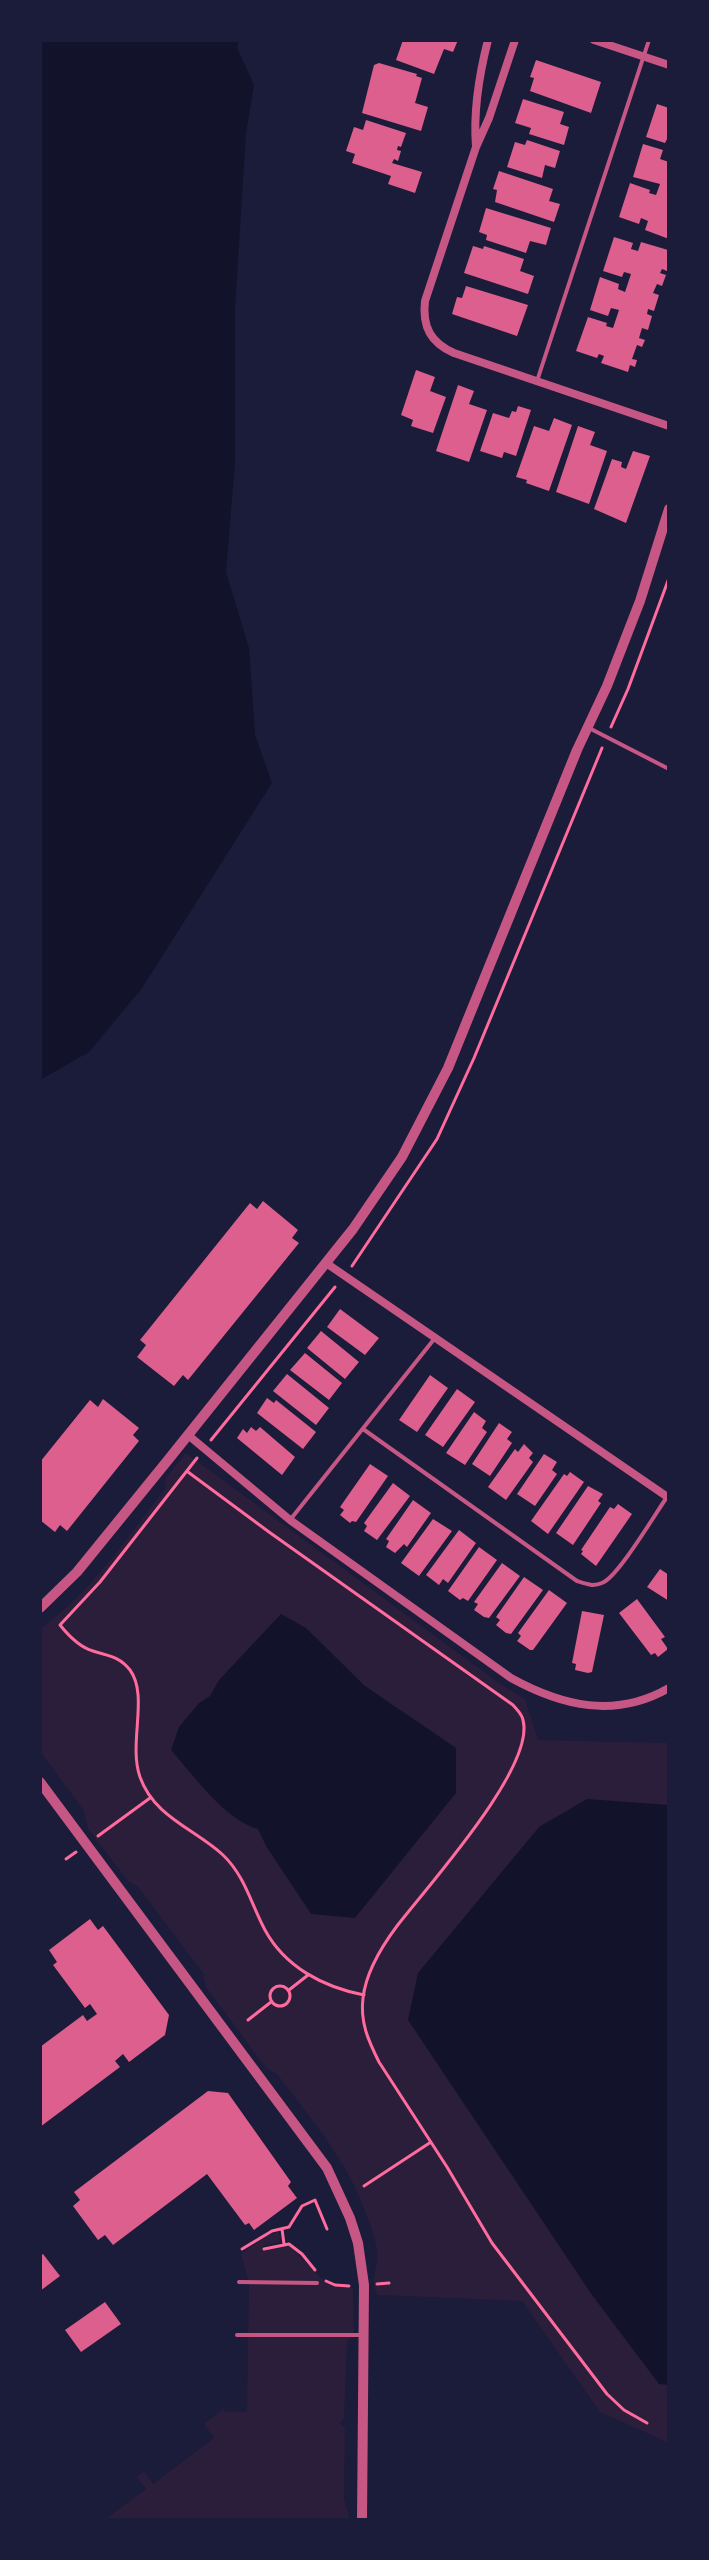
<!DOCTYPE html>
<html>
<head>
<meta charset="utf-8">
<style>
	body { margin:0 }
	#map { position:relative; width:709px; height:2560px; overflow:hidden; background:#1b1b3a; font-family:Manrope,sans-serif }
	canvas { display:block }
	.frame { position:absolute; inset:0; border:42px solid #1b1b3a; pointer-events:none }
</style>
</head>
<body>
<div id="map">
<canvas width="709" height="2560"></canvas>
<div class="frame"></div>
</div>
<script>
const ctx = document.querySelector('canvas').getContext('2d');
ctx.lineJoin = 'round';
function paint(path, color) {
  ctx.fillStyle = color;
  ctx.fill(path, 'evenodd');
}
function trace(path, color, width, dash) {
  ctx.strokeStyle = color;
  ctx.lineWidth = width;
  ctx.lineCap = dash ? 'butt' : 'round';
  ctx.setLineDash(dash || []);
  ctx.stroke(path);
}
paint(new Path2D(`
	M186,1453l313,230 26,16 13,41 131,3v700l-69,-31 -78,-111 -144,-6c-8,-11 -2,-23 -1,-36 1,-13 -5,-30 -10,-42 -18,-55 -56,-98 -90,-143l-11,-6 -60,-81 -3,-14 -65,-86 -10,-6 -40,-52 -4,-18 -44,-60v-122c51,-36 87,-92 125,-140l1,-11z
	M279,2232l1,10 -17,4 1,3 25,-4 37,38 27,5 1,44 -7,10 -3,76 -4,5 5,5 -1,71 6,21h-246l42,-31 -9,-12 7,-6 9,13 61,-46 -10,-14 19,-15 4,3h20l2,-129 -8,-29 27,-19z`), '#2a1e3b');
paint(new Path2D(`
	M40,40h199l-2,8 17,37 -8,48 -11,175v155l-9,109 23,76 6,87 17,48 -130,205 -53,64 -49,28z
	M281,1614l25,14 59,58 91,62v45l-101,125 -44,-4 -45,-68 -8,-17c-33,-9 -64,-53 -87,-79l8,-23 20,-24 11,-7 9,-16z
	M587,1799l82,6v580l-10,-1 -67,-89 -184,-275 10,-47 121,-146z`), '#12122b');
paint(new Path2D(`
	M403,40h55l-5,12 -9,-3 -10,25 -38,-14z
	M536,60l65,22 -10,31 -61,-22 4,-13 -4,-1z
	M379,63l38,11 -1,2 6,2 -7,25 13,4 -7,24 -59,-18 12,-48z
	M523,99l41,13 -4,12 9,3 -5,18 -35,-11 2,-6 -16,-5z
	M657,104l12,4v27l-4,8 -19,-6z
	M366,120l40,13 -5,14 -3,-1 -1,4 4,1 -3,10 -4,-2 -2,4 30,9 -7,21 -27,-9 3,-8 -39,-13 3,-9 -9,-3 8,-24 9,3z
	M527,140l33,11 -5,17 -10,-3 -3,13 -35,-11 8,-25 10,3z
	M643,144l20,6 -3,9 9,3v77l-24,-9 3,-9 -7,-3 -2,6 -20,-7 11,-34 20,7 -1,3 7,2 4,-11 -27,-7z
	M499,171l54,18 -4,12 11,3 -6,18 -59,-20 2,-12 -4,-1z
	M486,208l65,20 -5,17 -16,-4 -4,12 -40,-13 1,-5 -8,-3z
	M614,237l19,6 -2,6 7,2 3,-9 27,8 1,4 -2,17 -5,-2 -2,4 6,2 -4,11 -5,-2 -4,9 6,2 -5,16 -6,-2 -1,5 5,2 -4,14 -6,-2 -3,10 6,2 -3,7 -5,-2 -5,14 5,1 -2,7 -5,-2 -2,7 -27,-9 3,-7 -5,-2 -2,4 -21,-7 12,-34 19,6 -1,3 7,2 6,-18 -8,-2 -3,8 -18,-6 10,-33 19,7 -1,5 7,3 6,-18 -7,-2 -2,5 -19,-6z
	M473,246l10,3 1,-3 40,13 -4,12 14,5 -6,18 -64,-21z
	M466,286l62,19 -11,31 -65,-22 5,-17 5,1z
	M416,370l19,7 -5,14 16,6 -13,36 -22,-7 2,-6 -12,-5z
	M458,385l16,6 -5,13 18,6 -18,52 -33,-11z
	M518,406l13,4 -15,46 -12,-4 -2,6 -22,-7 13,-38 16,5 3,-7 4,1z
	M554,418l18,7 -23,66 -23,-8 1,-3 -11,-3 18,-51 15,5z
	M578,426l17,6 -5,13 17,6 -18,53 -33,-12z
	M633,451l17,5 -24,67 -32,-14 18,-50 10,3 -1,5 5,2z
	M263,1201l35,29 -6,8 7,5 -111,137 -5,-5 -9,11 -37,-29 9,-12 -6,-5 110,-137 7,6z
	M340,1309l39,29 -14,17 -38,-28z
	M321,1331l38,31 -14,17 -38,-31z
	M305,1353l37,30 -13,17 -39,-30z
	M287,1374l42,34 -13,17 -43,-34z
	M430,1375l18,13 -31,44 -18,-12z
	M457,1389l18,13 -32,45 -18,-12z
	M267,1398l7,5 2,-3 40,32 -13,17 -46,-36z
	M103,1399l36,29 -6,7 6,6 -72,90 -7,-6 -5,7 -15,-12v-58l50,-62 8,7z
	M474,1412l12,9 -4,7 5,4 -22,33 -19,-12z
	M499,1423l13,9 -5,7 5,4 -22,33 -18,-12z
	M251,1427l5,4 4,-4 35,30 -13,18 -45,-37 6,-9 4,4z
	M524,1444l9,9 -4,5 4,4 -27,38 -18,-13 27,-38 3,3z
	M544,1454l13,8 -5,8 5,4 -22,32 -18,-12z
	M370,1464l18,12 -32,46 -4,-1 -2,2 -10,-8 4,-5 -4,-3z
	M570,1472l14,10 -36,52 -17,-13 33,-47 3,2z
	M393,1483l17,13 -33,44 -13,-9 3,-5 -3,-3z
	M588,1486l15,8 -5,7 3,2 -28,42 -17,-12z
	M413,1500l18,13 -24,34 -3,-3 -9,9 -9,-6 3,-6 -3,-2z
	M618,1504l14,10 -36,52 -15,-12 2,-3 -2,-1 29,-43 4,2z
	M433,1519l19,12 -33,45 -18,-13z
	M459,1530l17,13 -28,40 -5,-4 -4,6 -13,-10z
	M479,1547l18,13 -29,41 -5,-3 -3,2 -12,-9z
	M502,1563l18,13 -31,42 -5,-1 -10,-7 4,-6 -4,-2z
	M660,1569l9,6v26l-22,-14z
	M524,1577l19,13 -32,44 -5,-1 -10,-8 4,-5 -4,-3z
	M549,1590l18,13 -34,47h-3l-13,-9 4,-5 -3,-3z
	M637,1599l28,38 -4,2 7,10 -10,8 -3,-4 -4,2 -32,-42z
	M582,1611l22,4 -12,57 -4,1 -13,-3 1,-6 -4,-1z
	M90,1919l8,11 5,-4 66,89 -4,20 -36,27 -6,-8 -8,7 5,6 -80,60v-80l43,-32 4,6 10,-7 -7,-10 -5,4 -32,-43 4,-3 -8,-12z
	M208,2091l20,2 63,89 -3,4 9,12 -43,32 -5,-7 -4,2 -38,-51 -94,71 -8,-10 -7,5 -25,-34 7,-6 -6,-8z
	M43,2254l17,22 -20,15v-35z
	M105,2302l16,22 -40,28 -16,-22z`), '#dd5f8e');
trace(new Path2D(`
	M611,727l17,-38 41,-111
	M352,1266l85,-127 37,-81 128,-310
	M211,1440l124,-153
	M197,1458l-97,124 -40,43c8,10 19,22 33,26 15,5 26,5 37,19 19,26 -2,73 10,107 14,40 55,52 83,78 22,21 28,49 42,75 20,37 58,57 99,65
	M188,1472l81,60 244,173c4,5 9,9 10,15 13,47 -97,168 -126,206 -15,20 -31,46 -34,72 -3,24 5,42 16,64l68,105 45,76 115,151 17,16 23,13
	M98,1836l52,-38
	M66,1859l10,-7
	M270 1996a10 10 0 1 1 20 0a10 10 0 1 1-20 0Z
	M289,1990l19,-15
	M248,2020l23,-18
	M364,2186l67,-44
	M282,2229l2,15
	M242,2249l30,-18 17,-4 13,-21 13,-6 12,29
	M264,2249l25,-5 13,10 13,16
	M326,2281l9,4 14,1
	M377,2284l12,-1`), '#ff6b9d', 3);
trace(new Path2D(`
	M537,381l112,-341
	M589,728l80,41
	M363,1429l214,152c9,3 16,6 25,2 16,-6 53,-69 65,-86
	M290,1520l145,-182
	M239,2282l78,1
	M237,2335h126`), '#c65784', 4);
trace(new Path2D(`
	M515,40l-26,78 -13,29 -51,154c-3,26 6,42 29,52l215,73
	M594,40l75,25
	M476,147c-3,-37 3,-72 12,-107
	M326,1263l343,235
	M188,1435l102,85 221,158c51,28 104,41 158,10`), '#c65784', 8);
trace(new Path2D(`
	M40,1608l37,-36 91,-112 185,-231 49,-72 46,-89 129,-318 30,-64 33,-85 29,-92
	M40,1782l287,386 23,50 8,25 6,42 -2,235`), '#c65784', 10);
</script>
</body>
</html>
